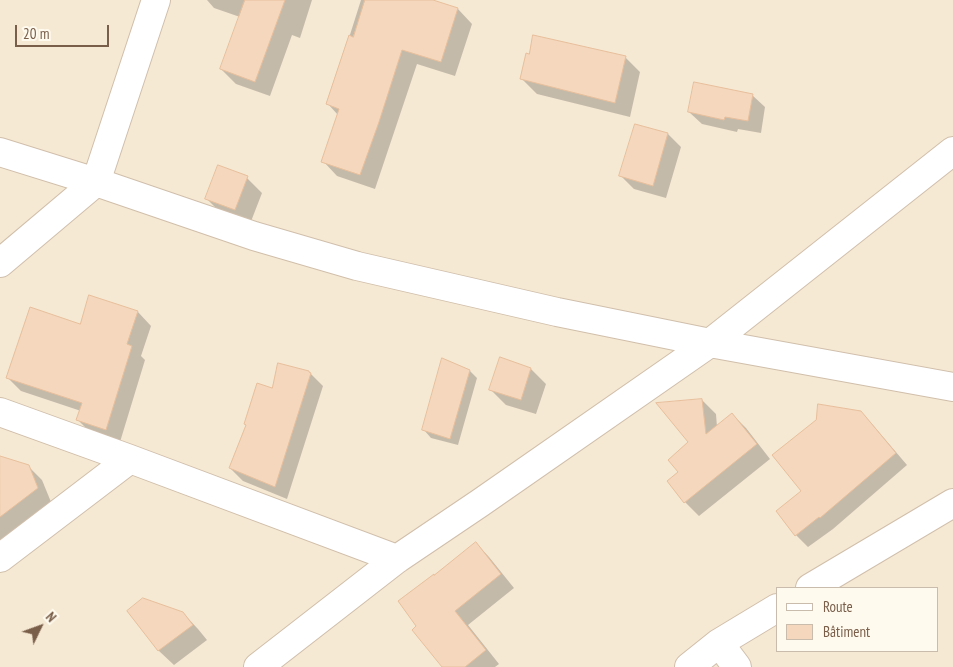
<!DOCTYPE html>
<html>
<head>
<meta charset="utf-8">
<style>
	body { margin:0 }
	#map { position:relative; width:953px; height:667px; overflow:hidden; background:#fdf6e6; font-family:"PT Sans Narrow",sans-serif }
	canvas { display:block }
	.legend { position:absolute; left:776px; top:587px; width:162px; height:65px; box-sizing:border-box; background:#fffaee; border:1px solid #c9bcac; margin:0; padding:6px 9px; list-style:none; font-size:15px; color:#795e49 }
	.legend li { display:flex; align-items:center; gap:10px; height:25px }
	.legend b { width:25px; border:1px solid #c9bcac }
	.north { position:absolute; left:15px; top:602px; width:50px; height:50px; -webkit-text-stroke:4px #fffaee; paint-order:stroke; rotate:48deg; font-size:14px; font-weight:700; line-height:20px; text-align:center; color:#795e49 }
	.north::after { content:''; display:block; margin:auto; width:18px; height:22px; background:#795e49; clip-path:polygon(50% 0,100% 100%,50% 72%,0 100%) }
	.scale { position:absolute; left:15px; top:25px; width:94px; height:22px; box-sizing:border-box; border:2px solid #795e49; border-top:0; padding-left:6px; font-size:15px; line-height:18px; white-space:nowrap; color:#795e49; -webkit-text-stroke:4px #fffaee; paint-order:stroke }
</style>
</head>
<body>
<div id="map">
<canvas width="953" height="667"></canvas>
<ul class="legend">
<li><b style="height:6px;background:#fff"></b>Route</li>
<li><b style="height:14px;background:#f4d7bc"></b>Bâtiment</li>
</ul>
<div class="north">N</div>
<div class="scale">20 m</div>
</div>
<script>
const ctx = document.querySelector('canvas').getContext('2d');
ctx.lineJoin = 'round';
function paint(path, color) {
  ctx.fillStyle = color;
  ctx.fill(path, 'evenodd');
}
function trace(path, color, width, dash) {
  ctx.strokeStyle = color;
  ctx.lineWidth = width;
  ctx.lineCap = dash ? 'butt' : 'round';
  ctx.setLineDash(dash || []);
  ctx.stroke(path);
}
paint(new Path2D(`
	M0,0h953v667h-953zM777,588h160v63h-160z`), '#f6e9d4');
paint(new Path2D(`
	M207,0h105l-12,38 -8,-3 -22,61 -34,-12 -15,-15 19,-52 -26,-9z
	M361,0h68l29,9 14,15 -17,52 -38,-12 -42,125 -38,-13 -14,-15 15,-46 -10,-11z
	M625,57l15,15 -10,45 -93,-23 -15,-15z
	M752,95l13,12 -4,26 -23,-4 -1,3 -35,-8 -13,-12z
	M636,126l32,8 13,13 -15,51 -32,-9 -13,-13z
	M247,178l15,15 -12,31 -28,-10 -15,-15z
	M90,297l48,15 13,14 -10,30 4,4 -25,82 -29,-9 -13,-13 3,-9 -60,-20 -14,-14 74,-51z
	M531,369l15,15 -10,30 -30,-9 -15,-15z
	M470,371l7,7 -19,67 -27,-7 -7,-8z
	M309,372l14,14 -36,113 -44,-18 -13,-13 17,-42 -2,-2 28,-34z
	M702,400l14,14 1,13 15,-13 14,14 24,31 -71,57 -14,-14 -17,-21 12,-9 10,-29z
	M860,412l12,12 35,41 -74,64 -25,18 -12,-12 7,-44z
	M0,458l28,8 14,14 9,22 -51,38z
	M476,543l13,14 25,31 -46,37 31,39 -4,3h-51l-30,-37z
	M129,611l54,2 15,16 9,11 -33,25 -15,-14z`), '#0003');
const building = new Path2D(`
	M245,0h40l-30,82 -35,-13z
	M365,0h68l25,8 -17,54 -39,-12 -23,72 -19,53 -39,-13 18,-53 -13,-5 23,-69 4,2z
	M533,35l93,21 -11,47 -95,-24 6,-26 3,1z
	M694,82l59,12 -5,27 -23,-4 -1,3 -36,-8z
	M635,124l33,9 -15,53 -34,-10z
	M218,165l30,11 -13,34 -30,-11z
	M89,295l49,16 -11,33 5,2 -26,84 -30,-10 6,-17 -76,-25 24,-71 50,17z
	M500,357l31,11 -10,32 -32,-10z
	M442,358l28,12 -20,69 -28,-9z
	M278,363l31,8v1l2,1 -36,114 -46,-19 17,-43 -2,-1 13,-41 15,5z
	M702,399l4,35 26,-21 25,31 -73,59 -17,-22 11,-9 -10,-12 20,-18 -32,-39z
	M818,404l43,7 35,42 -76,65 -1,-1 -24,19 -19,-25 25,-20 -29,-36 44,-35z
	M0,456l29,9 9,23 -38,29z
	M476,542l25,32 -46,37 31,39 -21,17h-23l-30,-37 4,-4 -18,-25 36,-27v1z
	M143,598l40,14 10,13 -35,26 -31,-40z`);
paint(building, '#f4d7bc');
trace(building, '#e8bf9c', 1);
const minor = new Path2D(`
	M0,152l96,30 158,54 103,30 200,46 153,31 243,44
	M0,263l96,-81 60,-182
	M0,412l130,47 267,100
	M0,558l130,-99
	M810,588l143,-85
	M719,643l18,24
	M258,667l139,-108 83,-56 230,-160 243,-192
	M689,667l30,-24 58,-35`);
trace(minor, '#d0bfab', 30);
trace(minor, '#fff', 28);
</script>
</body>
</html>
